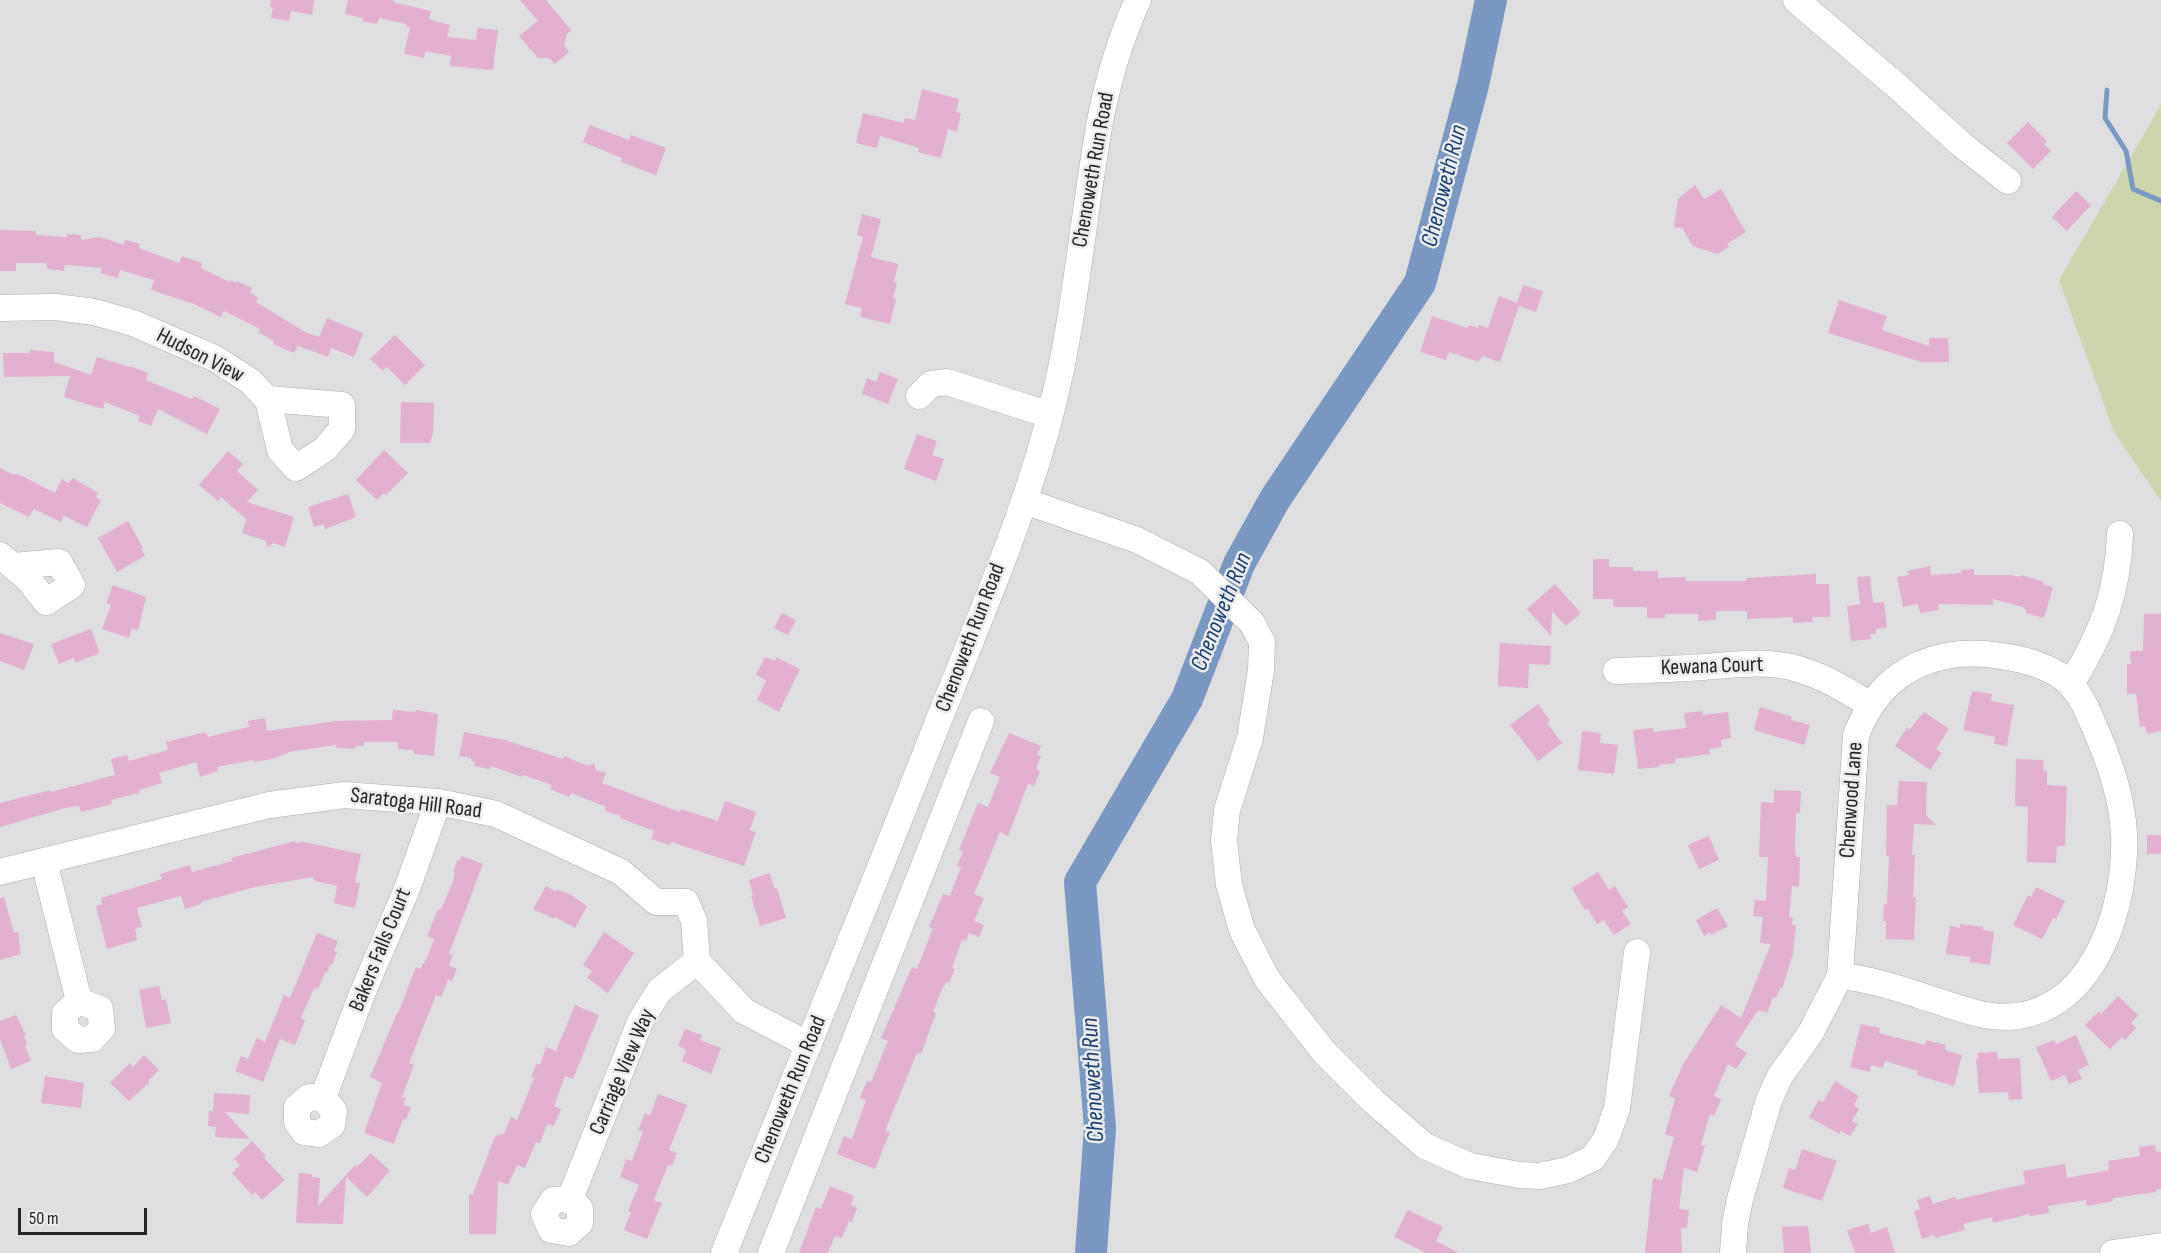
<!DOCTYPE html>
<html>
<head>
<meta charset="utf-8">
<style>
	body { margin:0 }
	#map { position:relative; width:2161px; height:1253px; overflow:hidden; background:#dedee0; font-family:"Sofia Sans Condensed",sans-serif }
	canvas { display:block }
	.scale { position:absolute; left:18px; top:1208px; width:129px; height:27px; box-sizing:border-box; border:3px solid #262626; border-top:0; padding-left:8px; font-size:18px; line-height:21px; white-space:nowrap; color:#262626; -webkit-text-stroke:4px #ebebed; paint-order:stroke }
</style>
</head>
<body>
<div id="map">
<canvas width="2161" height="1253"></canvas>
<div class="scale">50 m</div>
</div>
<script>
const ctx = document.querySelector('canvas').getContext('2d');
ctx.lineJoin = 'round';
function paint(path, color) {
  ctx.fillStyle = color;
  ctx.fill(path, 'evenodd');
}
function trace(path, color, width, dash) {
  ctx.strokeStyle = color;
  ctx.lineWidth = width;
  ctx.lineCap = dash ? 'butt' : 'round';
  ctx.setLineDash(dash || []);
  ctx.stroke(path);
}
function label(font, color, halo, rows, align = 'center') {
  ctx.font = font + ' "Sofia Sans Condensed",sans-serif';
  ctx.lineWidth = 5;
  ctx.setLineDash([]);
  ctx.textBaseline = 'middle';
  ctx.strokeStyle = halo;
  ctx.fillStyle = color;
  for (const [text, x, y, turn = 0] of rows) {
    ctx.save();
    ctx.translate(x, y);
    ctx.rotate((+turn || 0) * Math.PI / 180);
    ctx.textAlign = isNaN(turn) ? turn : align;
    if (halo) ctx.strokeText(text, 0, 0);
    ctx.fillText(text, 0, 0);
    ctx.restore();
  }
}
paint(new Path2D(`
	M2161,105v396l-47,-69 -55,-152z`), '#ccd5ab');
trace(new Path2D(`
	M2107,90l-2,28 21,33 7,38 28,12`), '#7b98c2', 5);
trace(new Path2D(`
	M1091,1253l9,-125 -20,-246 107,-183 52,-135 36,-65 145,-216 53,-198 18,-85`), '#7b98c2', 32);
paint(new Path2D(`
	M271,0h43l-2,15 -21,-4 -2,10 -18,-3 2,-10 -3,-1z
	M348,0h46l-1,2 38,9 -2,8 21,6 -3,12 29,3 1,-12 21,2 -5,40 -43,-4 1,-10 -26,-5 -1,7 -20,-4 6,-27 -4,-1v-2l-27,-6 -2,6 -15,-3 1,-3 -18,-4z
	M520,0h26l25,30 -4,4 -3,11 5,7 -14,12 -6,-6h-11l-19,-22 19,-15z
	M922,89l37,10 -3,13 5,1 -4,19 -9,-3 -7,29 -23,-6 1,-4 -39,-12 -3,12 -21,-5 7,-30 40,10 2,-5 10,2z
	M2028,122l19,19 -3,3 7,7 -18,18 -26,-26z
	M590,125l39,15 2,-5 35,13 -10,27 -35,-13 1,-4 -39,-16z
	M1695,185l9,14 17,-10 25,43 -19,12 2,3 -12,7 -24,-8 -11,-18 -8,-1 4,-28z
	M2076,191l15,14 -24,26 -15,-14z
	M862,214l19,5 -10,38 27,7 -4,18 3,1 -4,15 3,1 -6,25 -30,-7 2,-9 -17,-4 18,-67 -6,-2z
	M0,230l36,1v4l31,2v-3l14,1v5l19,-3 24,8 1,-5 15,4 -1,4 40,15 3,-7 20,7 -1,5 28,14 1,-2 7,3v-2l15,7 -2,4 8,6 -2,4 49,30 14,5 8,-19 36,15 -9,24 -23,-9 -3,9 -30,-11 -4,7 -21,-9 1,-3 -16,-9 2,-3 -36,-18 -3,6 -27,-13 -43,-14 3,-10 -34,-10 -2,8 -18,-5 2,-5 -37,-3 -1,6 -17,-2v-6h-31v8h-16z
	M1523,285l20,6 -7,21 -17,-6 -19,56 -18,-6 -3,6 -30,-10 -3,8 -26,-8 12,-36 36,12 1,-3 9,3 1,-3 9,3 11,-32 18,7z
	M1839,300l48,16 -5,14 47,16v-8h19l1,24h-28l-93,-29z
	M395,335l30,30 -20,20 -18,-18 -4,4 -13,-12z
	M30,350l24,2v10l37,13 6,-18 33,10v-1l18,7 -2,7 46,19 2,-3 26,13 -13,25 -49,-25 -7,17 -13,-5 2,-5 -35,-14 -2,7 -39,-12 6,-21 -66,1 -1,-24h27z
	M880,372l18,7 -10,25 -26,-10 5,-16 9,4z
	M401,402l33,1 -1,30 -3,10h-30z
	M917,434l20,7 -5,14 12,4 -8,22 -32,-12z
	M384,450l24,23 -22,22 -2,-2 -7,7 -21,-20z
	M228,451l15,13 -6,7 21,19 -11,12 47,15 -9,30 -11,-4 -7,4 -1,-6 -24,-8 4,-14 -25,-22 -3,4 -19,-16z
	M0,468l14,7 1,-1 7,2 33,17 7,-14 6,4 5,-5 25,15 -2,4 5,3 -14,27 -23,-11 -3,6 -27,-13 -5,8 -29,-14z
	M348,494l8,23 -31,12 -1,-5 -10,3 -6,-20z
	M128,521l15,27 -2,1 4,7 -28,16 -19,-34z
	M1593,559h16v8h24v4h25v7l28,-1v4h60v-3l70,-4v10h13l1,33h-18l1,5 -20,1v-6l-46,2v-8h-31v9l-18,1v-7h-33v4h-18v-11h-34v-8h-20z
	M1930,566l1,9 30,-2v-3l13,-1v6h37l10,2v-2l23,7 -1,2 10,3 -9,31 -18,-5v-3l-3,-3 -30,-8v6l-55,-1 1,6 -19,3 -2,-9 -15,3 -6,-30 12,-2 -2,-4z
	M1870,576l3,27 11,-1 3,26 -11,1v5h-6l1,5 -20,2 -4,-35 13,-2 -3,-27z
	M1555,584l26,29 -15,13 -14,-15 -1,25 -24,-27z
	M113,585l33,12 -8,33 -6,-2 -3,10 -27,-9 9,-24 -5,-2z
	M782,613l14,7 -8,15 -14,-7z
	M2144,614h17v117l-14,3 -2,-8 -5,1 -4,-33h-9v-30h4l-1,-13h13z
	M91,629l9,24 -25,10 -1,-5 -15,6 -8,-20z
	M0,633l34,11 -10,26 -24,-9z
	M1500,643l51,3 -1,19 -21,-1 -1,24 -30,-2z
	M765,657l10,4 1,-4 24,12 -21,43 -22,-12 9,-20 -10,-5z
	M1972,691l20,3 -1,7 23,4 -7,41 -13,-2 1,-7 -32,-7z
	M1538,704l12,16 -3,3 15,20 -24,18 -28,-36z
	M1760,707l32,10 -1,3 19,5 -6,20 -50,-15z
	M393,710l22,2 1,-2 22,4 -4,42 -20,-2 -1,-4 -15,-1v-7h-34v4h-9v3l-19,-1v-3l-48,7v1l-16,6 -18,3 -1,-2 -36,7 1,4 -18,6 -4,-15 -37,11 3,10 -23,7v3l-28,7 1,4 -31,8 -2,-6 -14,2 -65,19v-24l50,-13 1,2 64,-17 -4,-16 16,-4 2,6 39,-11 -2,-8 40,-10 2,5 24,-6 17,-4 -1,-6 17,-3 2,13 69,-10 56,-1z
	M1702,711l1,4 25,-3 3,26 -10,2 1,7 -13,2 1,5 -35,5v4l-16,2v2l-21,2 -5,-39 20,-2v4l33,-4 -2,-15z
	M1924,712l25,17 -13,20 6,4 -12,17 -35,-24 12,-18 2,2z
	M1582,731l19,2 -1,10 18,2 -4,29 -36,-4z
	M464,732l41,8 58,19 1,-3 24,10 6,-3 2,7 10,3 -4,10 78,29 1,-3 37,12 7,-20 31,11 -6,18 6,2 -12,34 -73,-24 -1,3 -19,-6 3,-8 -34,-13 1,-2 -16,-5 1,-4 -35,-14 -2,4 -19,-8 2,-4 -29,-10 -1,2 -31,-11 -1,3 -16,-3 1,-4 -4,-1v-3l-12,-2z
	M1009,733l32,13 -4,9 4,1 -5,13 4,2 -6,15 -6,-2 -20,52 -8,-4 -26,62 10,4 -10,23 10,4 -5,12 -10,-4 -3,8 -4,-1 -10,28 3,1 -6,14 -2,-1 -4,5 -10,25 3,1 -15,41 -4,-1 -32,78 5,1 -15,37 -38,-15 7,-18 8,3 14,-39 -6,-2 7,-17 4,1 17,-41 -7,-3 31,-71 5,2 16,-41 -4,-1 14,-33 7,2 11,-29 -4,-1 6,-15 -4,-1 19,-47 10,4 12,-30 -10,-4z
	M2016,759l28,1 -1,11h4v14l20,1 -2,60h-8l-1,17 -29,-1 1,-55 -13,-1z
	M1899,781l28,1 -1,33 10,10 -22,-1 -2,31h3l-2,42h3l-2,43 -28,-1v-18h-3l1,-17h3l2,-48h-3l1,-51h10z
	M1774,790l27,1 -1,22h-4l-1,31 1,13h4l-1,30 -7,-1 -3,31h4l-1,8h4l-3,29 -11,35 -2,-1 -4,10 -3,-1 -6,16 -9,-3 -23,35 12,8 -11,16 -8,-5 -14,32 7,3 -7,17 -4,-2 -9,31 4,1 -8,26 -13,-4 -5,41 10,1 -2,18h-6l1,25h-37l8,-75 9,2 12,-43 -9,-3 10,-35 -6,-3 16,-36h1l35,-55 20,13 30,-74 -11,-1 3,-26 -10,-1 2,-16 11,1 2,-44h-9l2,-55 13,1z
	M2147,835h14v19h-14z
	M1709,836l10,24 -20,9 -11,-24z
	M295,841l1,2 8,-1 57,12 -6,28 5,1 -5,25 -21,-5 3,-17 -22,-5 -2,-4 -58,10 -54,15v2l-16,5 -4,-13 -44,12 5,19 -7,2 2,11 -30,9 -11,-43 6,-2 -1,-6 61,-19 -2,-5 30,-9 2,7 40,-11 -1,-3z
	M462,856l21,8 -34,90 4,1 -4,10 8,4 -5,12 -4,-1 -7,17 -5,-2 -27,68 5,2 -12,32 4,1 -3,7 8,2 -5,13 -3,-1 -9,25 -30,-11 18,-50 -12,-6 27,-64h1l18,-46 4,2 7,-11 7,-19 -7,-3 11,-27 2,1 3,-5 10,-24 2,-9h-2l5,-13 2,1z
	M1598,872l11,18 6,-4 13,21 -6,4 9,13 -17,11 -10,-15 -7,4 -9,-15 -3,1 -13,-22z
	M770,873l4,15h3l9,30 -26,8 -9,-30h2l-4,-16z
	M546,886l9,5 2,-1 13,4 17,12 -12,22 -20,-11 -1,2 -21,-10z
	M2036,887l29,14 -9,18 -3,-1 -11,21 -29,-14 15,-30 3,2z
	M4,897l10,36 4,-1 3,22 -21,6v-62z
	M1717,908l11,18 -17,9 -1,-3 -6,4 -8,-16z
	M1960,924l23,3v3l11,2 -4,33 -20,-3v-5l-24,-3 4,-28 10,2z
	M604,932l30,21 -26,40 -21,-15 5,-7 -9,-6z
	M317,933l21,8 -4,10 3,1 -5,13h-2l-3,8 -2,-1 -7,17 -4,-1 -13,30 4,2 -10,25 -15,-6 -17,43 -28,-11 6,-15 7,3 9,-21 8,4 19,-47 6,3z
	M159,986l3,14 4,-1 5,24 -25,5 -7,-38z
	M2118,996l20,19 -7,8 5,5 -11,12 -3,-3 -12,12 -25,-24 14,-14 2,3z
	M575,1005l24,10 -26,64 -8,-3 -11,30 7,3 -7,17 -7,-2 -7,19 -4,-1 -11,26 -8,-3 -9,20 -10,-4 -2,53h-27v-40h4l22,-58 9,-2 7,-17 6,3 17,-42 -3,-1 6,-14 3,2 6,-18 10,4z
	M16,1015l10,20 -2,1 3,8 -2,1 6,16 -20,8 -11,-30v-18z
	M1861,1024l19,4 -1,5 46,12 1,-5 20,5 -1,5 17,5 -8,31 -37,-11 1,-4 -33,-10 -2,7 -12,-3 -1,7 -20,-5z
	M685,1029l17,6 -2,5 21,8 -10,26 -29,-13 4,-11 -8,-4z
	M2076,1035l13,30 -11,5 4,9 -13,5 -4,-9 -14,6 -15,-34 18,-7 2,4z
	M1997,1052l1,7 22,-1 2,41 -13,1 -1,-8 -29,1 -3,-35 2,1v-6z
	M144,1055l15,15 -11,11 2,1 -21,19 -19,-18 20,-20 3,4z
	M45,1076l39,7 -3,25 -40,-5z
	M1835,1081l24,15 -5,9 5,4 -7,12 6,3 -8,12 -9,-5 -2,3 -30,-17 10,-17 4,2z
	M214,1093l36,2 -1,19 -24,-2 25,27 -35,-2 1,-10 -8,-1 1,-15h4z
	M658,1094l29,11 -18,45 8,3 -5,13 -4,-1 -14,35 8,3 -15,36 -23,-9 7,-18 -3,-1 11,-26 -19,-8 6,-18 6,2 11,-30 -5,-1 7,-17 5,2z
	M252,1141l14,15 -2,2 21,22 -23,20 -7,-8 -3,3 -20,-22 8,-8 -6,-6z
	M2155,1145l1,7 5,-1v38l-5,1v2l-43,6v3l-26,5 -1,-6 -38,6 1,7 -19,3v-2l-37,9 -1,-6 -29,7 2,6 -30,8 -1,-3 -12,4 -8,-28 6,-2 -3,-9 13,-4 3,8 22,-7 1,3 42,-10 27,-6 -2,-13 42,-7 2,14 42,-8 -1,-9 32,-5 -1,-9z
	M1802,1149l35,12 -15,40 -39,-13 6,-20 6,2z
	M371,1153l19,18 -23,26 -21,-20 -3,47 -47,-1 3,-50 13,1v3l8,1 -2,28 37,-41 2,2z
	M830,1186l24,10 -3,9 6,3 -5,14 -3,-1 -7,17 -7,-2 -7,17h-29l17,-46 5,2z
	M1408,1210l35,17 -7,14 23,12h-33l-32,-16z
	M1868,1224l3,9 16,-6 8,26h-40l-8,-23z
	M1808,1226l3,27h-27l-2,-26z`), '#e2b1d0');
const minor = new Path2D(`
	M1796,0l102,87 64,58 46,36
	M0,308l56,-1 38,5 39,11 81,35 36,23 18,19 12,50 16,18 29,-19 17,-20v-24l-74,-6
	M919,396l12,-12 16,-2 103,33
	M1024,501l113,39 63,32 52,51 10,19 -1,28 -11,68 -23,72 -3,31 5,44 13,45 25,49 57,73 49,49 52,45 45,20 49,9 21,1 28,-6 25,-12 13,-19 11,-31 20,-156
	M0,555l29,25 17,22 26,-17 -13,-23 -45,4
	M1616,671c30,-1 59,-2 88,-4 31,-2 56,-7 87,0 29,7 54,22 79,38
	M2067,681l7,-2c29,-48 44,-88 46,-145
	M44,862l35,139 -14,12v16l13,11 14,-1 10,-11 -2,-19 -21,-8
	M0,872l269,-67 76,-10 93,7 58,12 125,58 35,30h30l8,19 3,40 47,50 65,34
	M323,1098l11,13 -2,14 -13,9 -15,-2 -7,-10v-15l12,-10 14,1 39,-104 45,-105 31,-87
	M570,1199l10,10v14l-11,10 -18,-3 -7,-16 9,-14 17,-1 70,-177 19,-31 38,-30
	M724,1253c71,-174 141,-347 210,-521 42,-106 90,-213 118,-324 24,-94 31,-195 49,-292 8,-39 20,-79 37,-116
	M771,1253l210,-532
	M1733,1253l2,-29 5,-25 29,-99 11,-24 30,-42 30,-58 16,-241c18,-45 47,-72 96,-80 32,-5 92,4 116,27 15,14 21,33 29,51 14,32 25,65 27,100 3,70 -27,172 -107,183 -28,4 -54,-7 -80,-15 -31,-10 -64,-22 -97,-25
	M2113,1253l48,-7`);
trace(minor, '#aeaeb0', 27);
trace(minor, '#fff', 26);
label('22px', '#262626', '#ebebed', [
	["Chenoweth Run Road",1094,170,-80],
	["Hudson View",200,356,27],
	["Chenoweth Run Road",971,638,-69],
	["Kewana Court",1712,667,-2],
	["Chenwood Lane",1852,800,-86],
	["Saratoga Hill Road",416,804,7],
	["Bakers Falls Court",381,950,-68],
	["Carriage View Way",623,1072,-67],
	["Chenoweth Run Road",791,1090,-68]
]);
label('italic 24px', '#193f73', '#ebebed', [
	["Chenoweth Run",1445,186,-76],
	["Chenoweth Run",1222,612,-68],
	["Chenoweth Run",1094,1080,-93]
]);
</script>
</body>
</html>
